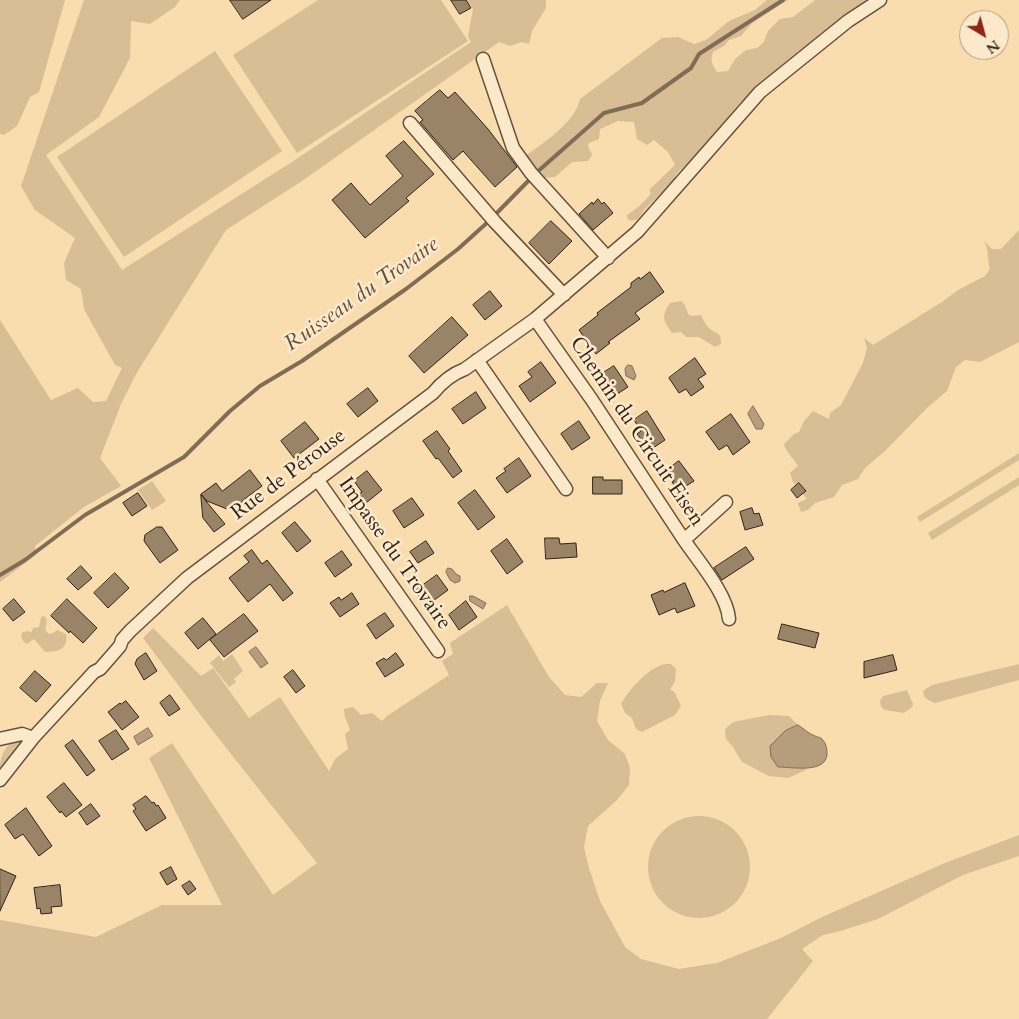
<!DOCTYPE html>
<html>
<head>
<meta charset="utf-8">
<style>
	body { margin:0 }
	#map { position:relative; width:1019px; height:1019px; overflow:hidden; background:#faddae; font-family:Cardo,serif }
	canvas { display:block }
	.north { position:absolute; left:959px; top:10px; width:50px; height:50px; box-sizing:border-box; background:#fce9ca; border:1px solid #ab9a84; border-radius:50%; rotate:143deg; font-size:14px; font-weight:700; line-height:20px; text-align:center; color:#31231b }
	.north::after { content:''; display:block; margin:auto; width:18px; height:22px; background:#8f2418; clip-path:polygon(50% 0,100% 100%,50% 72%,0 100%) }
</style>
</head>
<body>
<div id="map">
<canvas width="1019" height="1019"></canvas>
<div class="north">N</div>
</div>
<script>
const ctx = document.querySelector('canvas').getContext('2d');
ctx.lineJoin = 'round';
function paint(path, color) {
  ctx.fillStyle = color;
  ctx.fill(path, 'evenodd');
}
function trace(path, color, width, dash) {
  ctx.strokeStyle = color;
  ctx.lineWidth = width;
  ctx.lineCap = dash ? 'butt' : 'round';
  ctx.setLineDash(dash || []);
  ctx.stroke(path);
}
function label(font, color, halo, rows, align = 'center') {
  ctx.font = font + ' Cardo,serif';
  ctx.lineWidth = 5;
  ctx.setLineDash([]);
  ctx.textBaseline = 'middle';
  ctx.strokeStyle = halo;
  ctx.fillStyle = color;
  for (const [text, x, y, turn = 0] of rows) {
    ctx.save();
    ctx.translate(x, y);
    ctx.rotate((+turn || 0) * Math.PI / 180);
    ctx.textAlign = isNaN(turn) ? turn : align;
    if (halo) ctx.strokeText(text, 0, 0);
    ctx.fillText(text, 0, 0);
    ctx.restore();
  }
}
paint(new Path2D(`
	M0,0h65l-26,92 -9,5 -13,29 -13,9 -4,-1z
	M84,0h96l-5,7 -25,17 -19,-3 -1,37 -31,59 -53,38 76,115 173,-110 176,-118 -3,-6 5,-27 -6,-9h79v8l-14,23 -3,13 -7,-2 -12,4 -11,-4 -197,139 -76,49 -90,144 -15,30 -21,54 21,28 -37,21 -49,39 1,9 -36,27v-262l51,80 27,-12 15,14 13,-1 16,-33 -7,-3 -31,-56 -3,-20 -15,-9 -2,-17 11,-25 -40,-28 -14,-24z
	M318,0h123l27,41 -171,112 -64,-98z
	M767,0h21l-36,23 -11,13 -12,4 -5,6 -11,6c-3,9 -1,12 4,20l11,-1 7,-12 11,-9 11,-2 7,-6 4,-11 12,-12 13,-2 22,-17h51l-77,59 -50,45 -49,58 -13,11 -5,9 -27,27 -7,10 -7,2 -4,-3v-3c7,-4 20,-15 24,-22l-2,-3 26,-25 -7,-13 -14,-12 -7,5 -10,-6 -3,-17 -16,-1 -18,8 -1,10 -10,4 -1,3 4,9 -4,6 -16,1 -17,15 -15,1 -16,-21c19,-14 51,-34 56,-58l82,-61 16,-1 16,7 12,-4 23,-19 26,-11z
	M215,51l67,100 -158,106 -67,-100z
	M1019,230v112l-39,20 -15,-2 -9,7 -9,24 -19,16 -43,44 -20,17 -7,11 -16,6 -8,12 -19,6 -7,7 -7,2 -3,-9 9,-4 -14,-17 -3,-9 8,-7c-4,-7 -13,-15 -14,-22l10,-10 5,-2 5,-11 9,-10 16,8 1,-6 11,-8 22,-42 4,-15 -3,-10 9,7 69,-43 16,-12 27,-14 5,-7c-3,-11 -1,-19 -6,-28l8,8h9z
	M681,301l4,4 3,9 4,2 9,-1c2,4 5,11 9,14 6,5 12,3 11,15l-6,3 -16,-10h-13l-5,-5 -9,1c-9,-13 -11,-16 -2,-30z
	M1019,453v7l-99,62 -3,-5z
	M1019,477v8l-87,55 -4,-7z
	M152,481l14,20 -14,9 -14,-20z
	M507,605l42,72 16,18 16,2 16,-14h11l-8,18 -3,20 11,19 17,14 5,14 -1,17 -12,15 -29,26 -4,21 5,21 11,33 25,46 16,12 38,10 38,-6 64,-25 41,-21 123,-54 74,-28v21l-56,19 -85,44 -41,13 -14,3 -21,14 11,12 -46,58h-767v-99l96,17 66,-32h60l-73,-147 23,-15 101,152 44,-32 -112,-142 -62,-83 10,-10 48,48 12,-8 36,50 31,-21 49,74 6,-12 13,-10 -3,-15 5,-4 -5,-13 -1,-8 9,-2 8,8 11,-2 10,8 5,-5 62,-41 -7,-14 11,-7 -3,-11z
	M44,616l3,4 -2,10 4,4 4,-1 4,-3 9,4c3,15 -8,18 -21,18l-11,-13 -7,5 -4,-3 -2,-6 2,-3 5,-1 3,2 2,-5 6,-1 2,-10z
	M232,654l11,17 -9,8 2,3 -7,5 -19,-24 9,-8 4,6z
	M671,664l5,5 -1,13 -5,7 5,4 6,13 -6,9 -33,17 -6,-3 -4,-11 -7,-5 -4,-9c7,-13 24,-32 38,-38 3,-2 9,-2 12,-2z
	M1019,664v16l-84,23c-5,-3 -14,-4 -11,-13l8,-5z
	M907,690l6,14 -1,3 -8,6 -19,-3 -4,-3 -1,-6 3,-5z
	M769,715l20,1 9,9 -13,6 -15,15 1,11 7,10 30,2 -20,9 -19,-2 -27,-14 -9,-15 -7,-8 -1,-10 8,-7z
	M18,739l3,2v3l-21,25c0,-14 5,-24 18,-30z
	M648 867a51 51 0 1 1 102 0a51 51 0 1 1-102 0Z`), '#d8bd95');
const water = new Path2D(`
	M628,365l4,1 4,10 -2,4 -8,-4 -1,-7z
	M753,406l11,18 -2,5h-6l-8,-15z
	M448,568l4,1 4,5 4,2v5l-5,2 -5,-3 -4,-8z
	M470,596h3l13,7 -3,6 -13,-8z
	M256,647l12,16 -7,5 -12,-16z
	M798,725c5,3 11,9 17,11 4,2 3,0 7,3 4,4 5,9 5,15 -1,20 -35,13 -49,13l-7,-10 -1,-11 15,-15z
	M148,728l5,8 -15,9 -4,-8z`);
paint(water, '#b69e7c');
trace(water, '#816d55', 1);
trace(new Path2D(`
	M0,575l25,-15 60,-45 99,-58 46,-46 30,-25 42,-25 104,-72 52,-40 31,-28 47,-48 68,-60 38,-10 49,-35 8,-14 84,-54`), '#816d55', 4);
const building = new Path2D(`
	M230,0h41l-28,19z
	M451,0h15l5,8 -11,6z
	M440,90l8,8 7,-6 33,37 29,38 -22,20 -32,-36 -10,9 -33,-38 3,-2 -8,-9z
	M404,141l30,33 -28,24 3,3 -44,37 -33,-38 19,-17 19,22 33,-29 -17,-20z
	M598,199l4,5 2,-2 9,11 -20,17 -14,-16 13,-12 1,2z
	M551,221l21,20 -23,23 -20,-21z
	M650,272l14,20 -29,21 5,6 -32,23 2,1 -14,11 -17,-24 19,-15 -1,-2 34,-26v-4l8,-6 1,2z
	M490,291l12,15 -17,14 -12,-15z
	M452,317l16,18 -44,38 -15,-17z
	M695,358l11,16 -8,5 6,8 -13,9 -5,-7 -7,4 -10,-15z
	M541,362l15,21 -26,19 -11,-16 13,-9 -4,-5z
	M614,366l14,21 -17,11 -6,-10 -3,2 -8,-11z
	M368,388l10,13 -20,16 -11,-13z
	M476,392l10,16 -23,16 -11,-15z
	M647,411l18,29 -15,10 -13,-16 4,-3 -7,-11z
	M731,414l19,28 -17,13 -6,-10 -8,5 -13,-18z
	M579,421l11,17 -18,12 -11,-16z
	M305,422l14,17 -25,19 -13,-17z
	M437,431l13,18 -2,2 14,20 -9,7 -15,-20 -2,1 -13,-18z
	M519,458l12,18 -24,17 -11,-15 10,-7 -2,-2z
	M679,461l15,20 -16,10 -6,-9 2,-1 -7,-11z
	M250,470l12,16 -20,15 -5,12 -30,-12 -6,-7 15,-11 6,8z
	M367,471l15,19 -16,13 -7,-9 3,-2 -8,-11z
	M593,477h10v3h19v14h-29z
	M799,483l7,8 -9,7 -6,-8z
	M475,490l20,27 -17,13 -20,-27z
	M138,493l9,13 -15,10 -9,-13z
	M201,495l24,29 -11,8 -11,-14z
	M412,498l12,17 -20,13 -11,-17z
	M752,508l2,6 5,-1 4,12 -18,5 -5,-18z
	M295,522l16,19 -14,11 -15,-19z
	M157,527h5l16,23 -18,13 -16,-22 1,-6z
	M545,538h14l1,6 16,-1 1,14 -31,2z
	M507,539l16,23 -16,12 -16,-23z
	M426,541l8,12 -16,10 -8,-11z
	M746,547l8,12 -32,21 -8,-12z
	M252,550l10,14 5,-4 26,33 -10,8 -13,-17 -22,18 -19,-24 20,-16 -5,-6z
	M342,551l10,14 -17,12 -10,-14z
	M81,566l11,12 -14,12 -11,-11z
	M115,573l14,15 -21,20 -14,-15z
	M437,575l11,15 -22,16 -11,-15z
	M685,583l10,23 -18,7 -2,-5 -16,7 -8,-20 12,-5 1,2z
	M352,593l7,11 -19,13 -10,-14 9,-6 2,3z
	M14,599l11,13 -12,9 -10,-12z
	M67,599l30,29 -14,15 -13,-12 -1,2 -18,-17z
	M466,601l11,16 -18,13 -10,-15z
	M385,613l9,13 -18,13 -9,-14z
	M244,614l14,17 -34,26 -14,-17z
	M203,618l13,16 -18,15 -13,-16z
	M782,624l37,9 -4,15 -37,-9z
	M146,653l11,18 -13,9 -9,-16 2,-5z
	M396,653l8,12 -19,12 -9,-14 8,-5 2,2z
	M893,655l4,15 -33,8v-16z
	M293,670l12,16 -9,7 -12,-16z
	M35,671l16,14 -15,17 -16,-14z
	M170,695l10,14 -11,7 -9,-13z
	M126,701l13,16 -17,13 -14,-18 12,-9 1,1z
	M116,730l13,19 -17,11 -13,-19z
	M73,740l22,30 -8,6 -22,-30z
	M64,783l18,22 -16,12 -5,-6 -1,2 -13,-16z
	M146,796l6,7 2,-1 2,4 2,-1 8,13 -20,13 -13,-20 3,-2 -3,-4z
	M91,804l9,12 -13,9 -8,-12z
	M26,808l26,38 -13,10 -16,-22 -8,5 -10,-14z
	M171,867l6,12 -10,6 -7,-12z
	M0,869l16,7 -16,35z
	M190,881l6,8 -8,6 -6,-9z
	M60,885l2,21 -11,1 1,6 -11,1 -1,-6 -3,1 -3,-21z`);
paint(building, '#9a8467');
trace(building, '#31231b', 1);
const minor = new Path2D(`
	M483,59l30,89 18,25 77,85
	M410,123l85,99 69,73
	M535,319c19,27 38,54 57,81 30,45 60,92 90,137 15,23 45,56 47,82
	M477,360l89,129
	M317,479l121,172
	M684,540l42,-38
	M0,739l22,-5 11,4
	M0,780l33,-42 61,-66 6,-3 20,-23 2,-6 8,-9 57,-53 246,-185c9,-11 19,-19 32,-24l70,-50 102,-87 123,-140 88,-71 32,-21`);
trace(minor, '#635240', 15);
trace(minor, '#fce9ca', 12);
label('21px', '#31231b', '#fce9ca', [
	["Chemin du Circuit Eisen",636,432,56],
	["Rue de Pérouse",289,475,-37],
	["Impasse du Trovaire",394,554,55]
]);
label('italic 22px', '#604e3d', '#fce9ca', [
	["Ruisseau du Trovaire",362,295,-35]
]);
</script>
</body>
</html>
